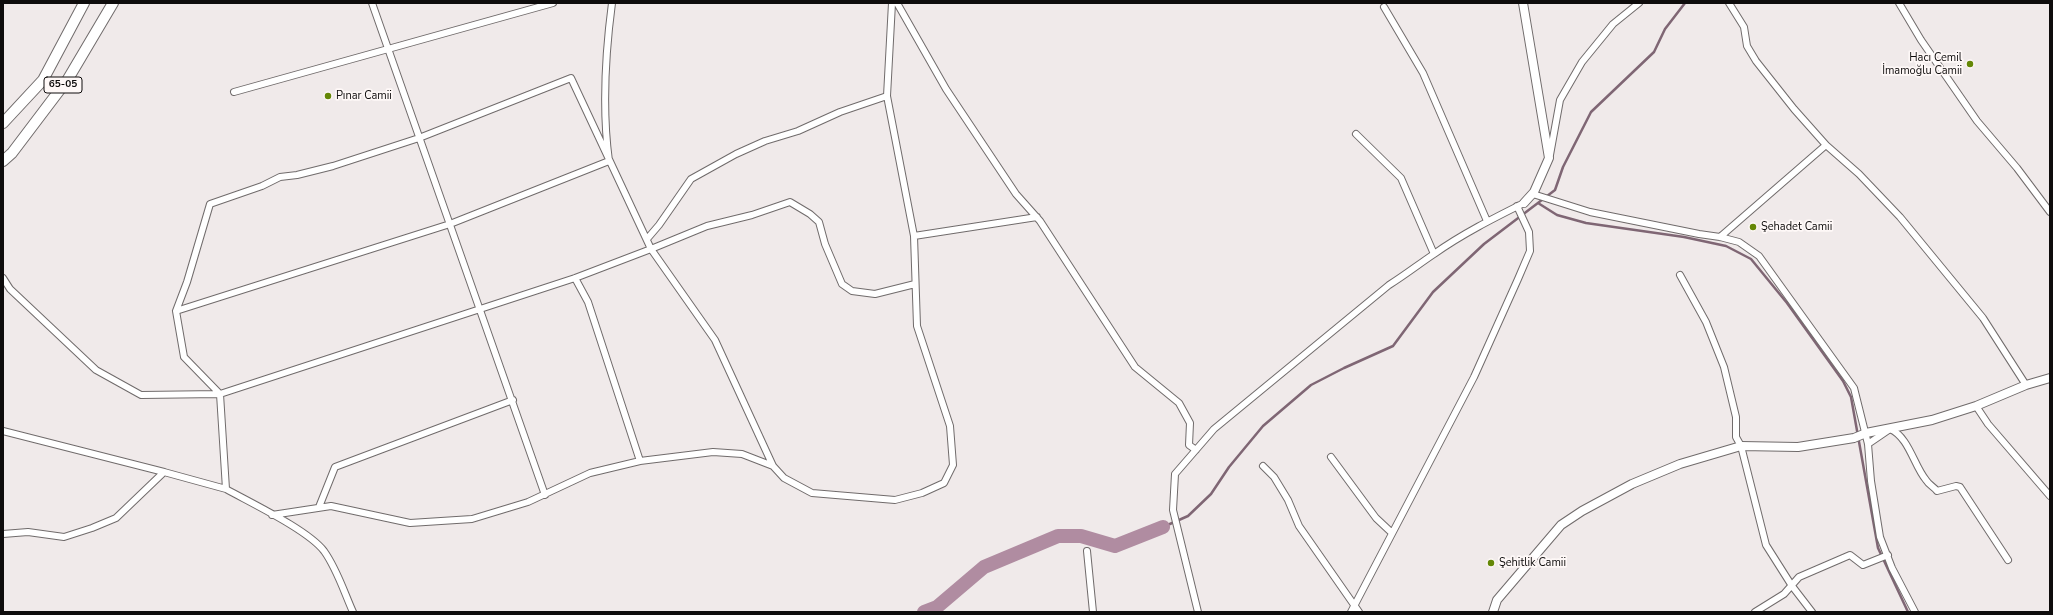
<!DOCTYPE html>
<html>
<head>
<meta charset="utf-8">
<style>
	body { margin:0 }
	#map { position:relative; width:2053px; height:615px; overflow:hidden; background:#f0eaea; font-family:"Nunito Sans",sans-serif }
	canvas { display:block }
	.frame { position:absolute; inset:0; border:4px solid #0e0c0c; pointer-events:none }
</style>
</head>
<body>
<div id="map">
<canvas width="2053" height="615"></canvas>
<div class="frame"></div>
</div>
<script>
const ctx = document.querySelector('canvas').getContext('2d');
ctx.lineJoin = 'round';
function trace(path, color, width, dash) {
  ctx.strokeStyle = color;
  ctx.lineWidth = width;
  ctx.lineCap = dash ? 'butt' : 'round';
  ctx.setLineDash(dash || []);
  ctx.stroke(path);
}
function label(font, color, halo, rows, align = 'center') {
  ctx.font = font + ' "Nunito Sans",sans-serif';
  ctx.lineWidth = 3.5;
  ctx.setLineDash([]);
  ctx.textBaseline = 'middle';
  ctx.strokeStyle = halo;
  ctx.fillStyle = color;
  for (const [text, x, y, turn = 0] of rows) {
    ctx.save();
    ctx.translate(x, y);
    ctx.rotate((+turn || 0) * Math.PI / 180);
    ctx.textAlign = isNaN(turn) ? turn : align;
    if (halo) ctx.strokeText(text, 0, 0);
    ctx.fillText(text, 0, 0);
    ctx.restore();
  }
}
trace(new Path2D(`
	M1538,203l19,12 29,8 98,14 42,9 25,13 36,44 56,78 8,16 27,151 30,64
	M1163,527l25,-11 23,-22 18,-27 34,-41 48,-41 33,-17 49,-22 40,-54 51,-48 71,-54 8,-23 28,-55 63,-60 11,-23 20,-26`), '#7f6674', 2.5);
trace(new Path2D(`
	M924,612l13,-5 47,-40 74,-31h23l34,10 48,-19`), '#b08ca1', 14);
const minor = new Path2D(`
	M372,3l173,492
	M897,3l49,86 70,105 24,27 95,146 44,36 11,20 -1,22 7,5
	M1729,3l15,24 3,19 9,15 38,48 32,36
	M1899,3l22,37 56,81 40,47 33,44
	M1384,7l39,66 64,148
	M234,92l319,-89
	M1356,134l45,44 33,76
	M1550,155l10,-55 22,-38 31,-38 26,-21
	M1534,192l2,3 54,17 109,22 21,3 19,5 20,14 95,132 14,56 3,37 9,56 12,31 23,44
	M914,236l123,-19
	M1720,237l106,-92 33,29 41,43 83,101 43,67
	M647,239l12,-14 32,-46 45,-25 29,-13 33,-10 42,-19 47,-16
	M1680,275l26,47 18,45 12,50v20l5,9 25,99 26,41 20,26
	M3,278l7,11 86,81 45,25 79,-1 355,-116 76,-29 56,-23 45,-11 38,-13 20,12 9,8 6,22 17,40 10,7 23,3 40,-10
	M575,278l13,24 52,159
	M176,311l274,-87 159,-63c-7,-52 -4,-105 3,-158
	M1976,406l12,18 62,72
	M3,431l161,41
	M1868,444l22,-15c19,8 24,37 36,51 3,5 8,7 11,11l19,-5 4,1 48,73
	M1331,457l45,61 16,15
	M1263,466l11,11 14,23 11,26 60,86
	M319,507l16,-40 178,-67
	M272,515l59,-9 79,17 62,-4 56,-17 62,-29 50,-12 73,-9 29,2 31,12
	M3,534l25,-2 36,5 28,-9 24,-10 48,-46 62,17
	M1087,551l6,61
	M353,612c-9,-20 -16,-43 -29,-61 -16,-21 -73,-48 -98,-62l-6,-95 -36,-37 -8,-46 11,-29 23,-78 52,-18 18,-9 17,-2 36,-9 86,-28 152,-60 80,171 64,91 58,126 11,12 28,15 83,7 27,-7 22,-10 9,-18 -3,-39 -33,-100 -3,-90 -27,-140 5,-93
	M1198,612l-25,-102 2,-36 39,-45 175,-144c16,-10 30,-21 45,-31 28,-20 60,-36 90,-51
	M1351,612l123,-235 44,-98 12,-28 -1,-19 -12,-26
	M1755,612l29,-18 15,-17 51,-22 13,10 25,-10`);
const tertiary = new Path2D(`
	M1523,3l26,155 -15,34 -10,11
	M1493,612l4,-12 64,-75 21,-14 50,-27 48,-20 61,-18 57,1 56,-9 12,-5 66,-13 44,-14 50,-21 24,-7`);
const trunk = new Path2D(`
	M3,123l40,-43 41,-77
	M3,161l9,-8 56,-74 45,-76`);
trace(minor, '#706b6b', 8);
trace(tertiary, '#706b6b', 10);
trace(trunk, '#706b6b', 12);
trace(minor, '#fff', 6);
trace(tertiary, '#fff', 8);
trace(trunk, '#fff', 10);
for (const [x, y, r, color] of [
	[1970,64,4,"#648706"],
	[328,96,4,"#648706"],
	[1753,227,4,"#648706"],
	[1491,563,4,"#648706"]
]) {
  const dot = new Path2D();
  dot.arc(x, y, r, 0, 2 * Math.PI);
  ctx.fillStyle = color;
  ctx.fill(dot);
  trace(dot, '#fef8f7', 1.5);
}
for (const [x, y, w] of [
	[63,85,38]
]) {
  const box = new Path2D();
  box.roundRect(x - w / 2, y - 8, w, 16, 3);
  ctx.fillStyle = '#fef8f7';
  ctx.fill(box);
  trace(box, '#0e0c0c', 1);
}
label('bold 10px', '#0e0c0c', null, [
	["65-05",63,85]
]);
label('11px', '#0e0c0c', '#fef8f7', [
	["Hacı Cemil",1962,58,"right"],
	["İmamoğlu Camii",1962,71,"right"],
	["Pınar Camii",336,96],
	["Şehadet Camii",1761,227],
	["Şehitlik Camii",1499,563]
], 'left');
</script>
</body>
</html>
